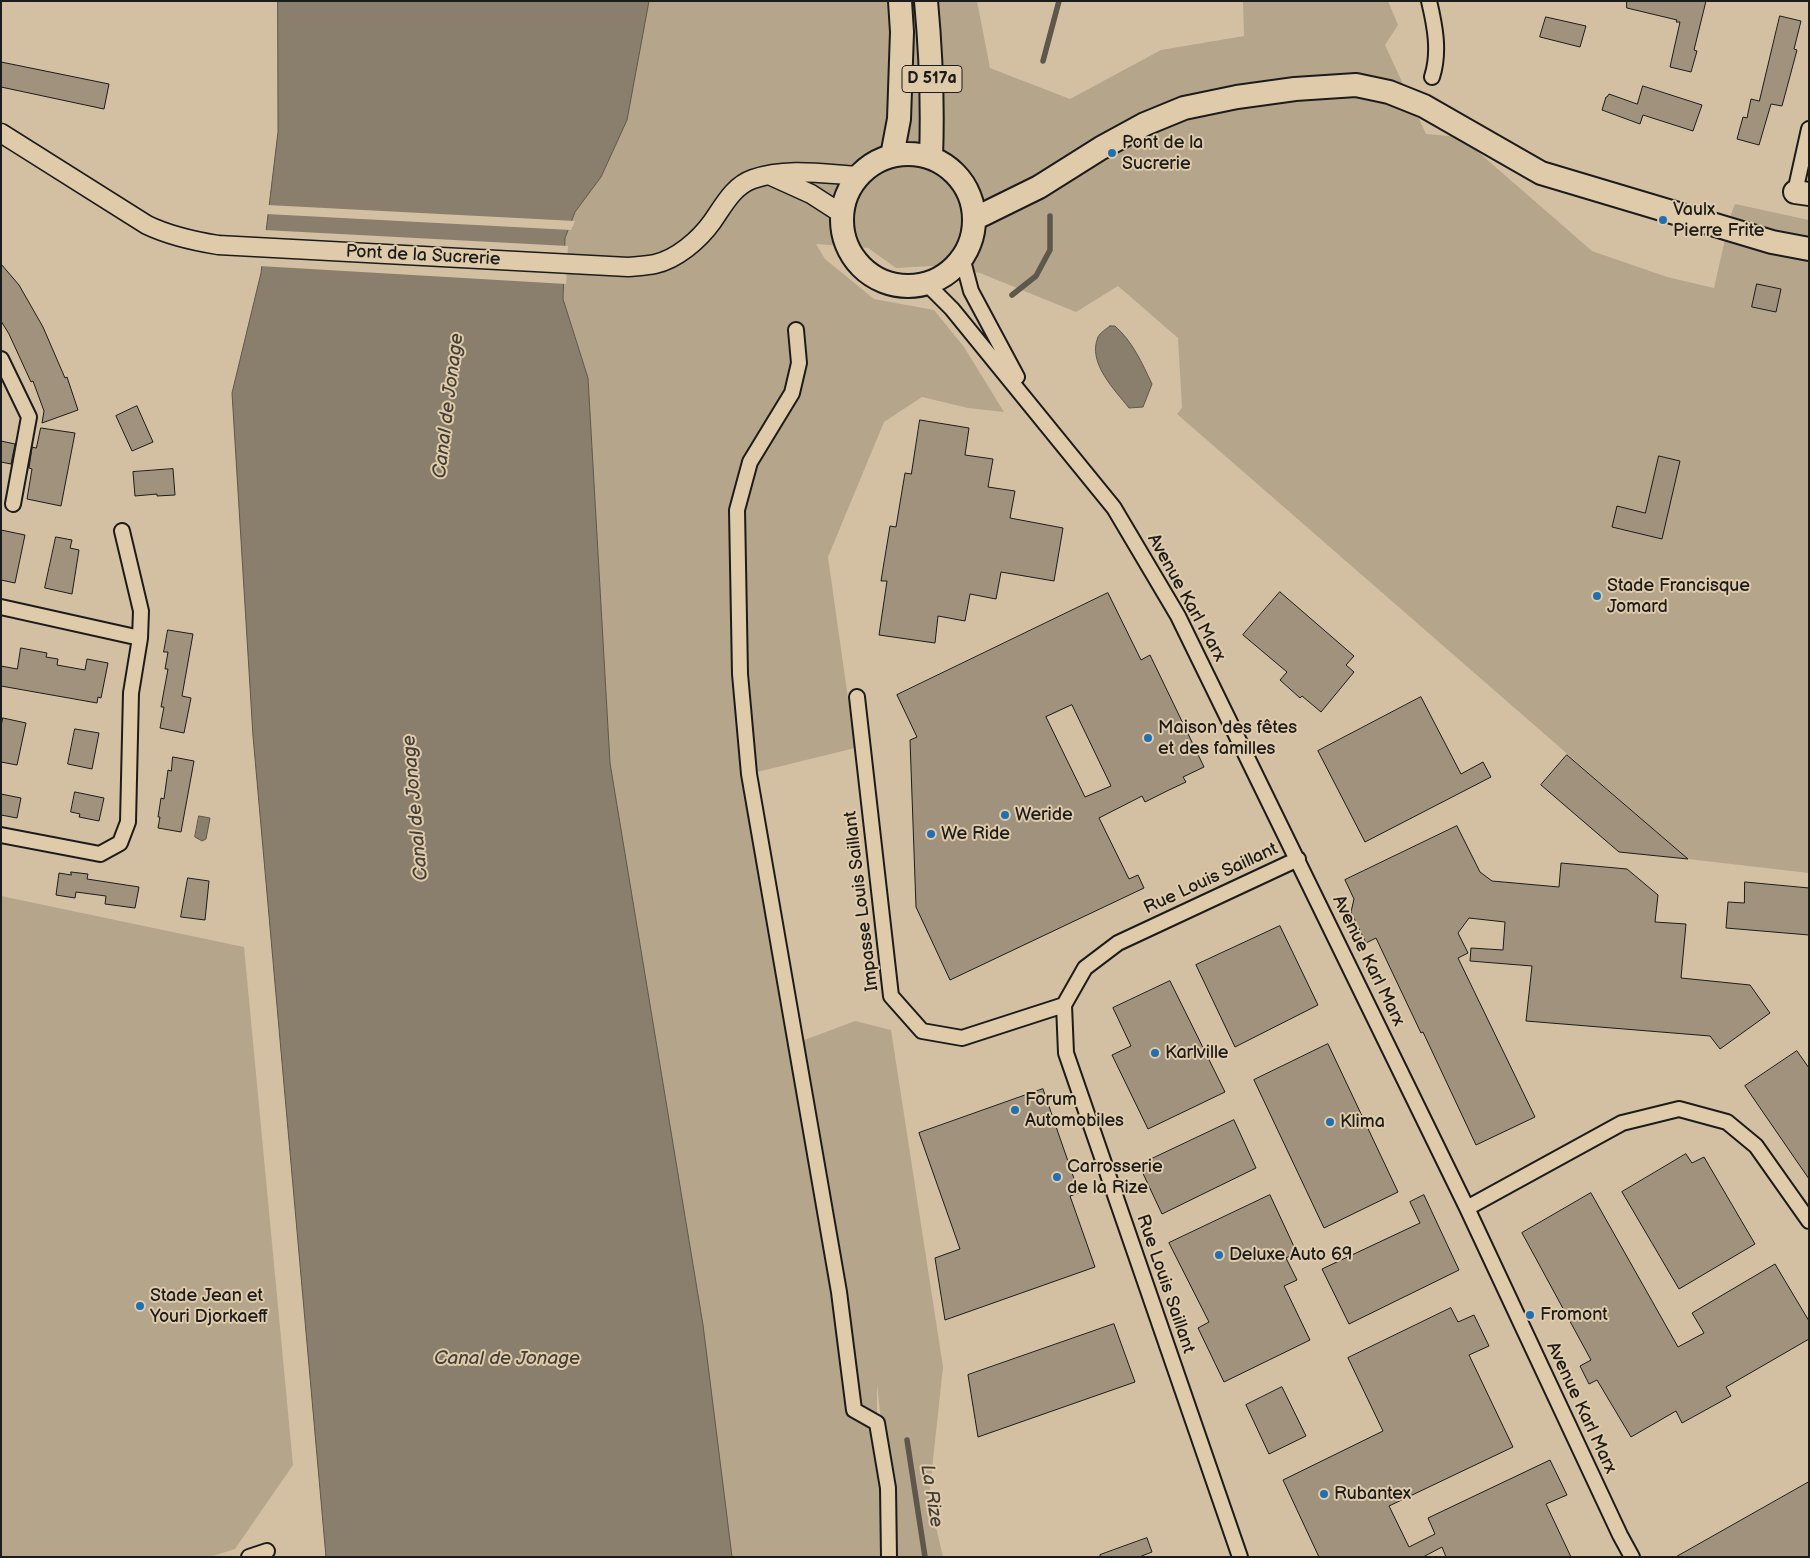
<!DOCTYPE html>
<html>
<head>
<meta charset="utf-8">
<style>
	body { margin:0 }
	#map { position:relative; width:1810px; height:1558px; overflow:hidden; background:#d3c0a2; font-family:"Balsamiq Sans",sans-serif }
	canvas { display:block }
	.frame { position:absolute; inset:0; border:2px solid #1c1c1c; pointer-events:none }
</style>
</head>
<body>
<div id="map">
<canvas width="1810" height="1558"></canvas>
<div class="frame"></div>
</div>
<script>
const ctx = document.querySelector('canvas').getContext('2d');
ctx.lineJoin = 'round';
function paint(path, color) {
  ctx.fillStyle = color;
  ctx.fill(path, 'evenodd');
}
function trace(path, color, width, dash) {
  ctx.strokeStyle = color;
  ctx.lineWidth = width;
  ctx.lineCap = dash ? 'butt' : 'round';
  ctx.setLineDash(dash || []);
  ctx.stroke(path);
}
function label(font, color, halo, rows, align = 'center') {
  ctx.font = font + ' "Balsamiq Sans",sans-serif';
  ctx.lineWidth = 4;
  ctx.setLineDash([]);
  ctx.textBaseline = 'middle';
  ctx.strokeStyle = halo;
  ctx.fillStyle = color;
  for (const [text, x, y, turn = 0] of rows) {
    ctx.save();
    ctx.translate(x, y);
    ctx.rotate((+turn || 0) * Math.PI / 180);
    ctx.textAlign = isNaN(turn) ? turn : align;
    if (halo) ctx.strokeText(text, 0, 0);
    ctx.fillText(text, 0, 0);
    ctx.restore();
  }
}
paint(new Path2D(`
	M649,1h328l13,67 80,31 91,-49 83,-14 -1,-35h145l10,24 -13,20 41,89 35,3 131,114 75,26 47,11 16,-71 5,-13 74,16v653l-121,-14 -511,-445 5,-6 -4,-70 -60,-52 -42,26 -96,-39 -48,-7 -36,2 -28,-20 -52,-4 9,15 49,40 60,11 30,37 40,65 -36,-4 -46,-11 -38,25 -56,135 27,191 -106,26 -15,-74 57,345 64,-24 36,9 52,337 -14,130 14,60h-211l-29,-232 -93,-562 -22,-385 -25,-79 2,-61 10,-26 26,-35 26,-57zM877,1384l10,93 -10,-54z
	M1,896l243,51 49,518 -58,84 -25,8h-209z`), '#b5a58b');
const water = new Path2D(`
	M278,1h371l-22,119 -26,57 -26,35 -10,26 -2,61 25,79 22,385 93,562 29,232h-406l-73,-821 -21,-343 29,-120 17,-141z
	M1110,326h5c18,16 27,37 37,58l-9,23 -14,1c-14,-18 -42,-45 -31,-71 2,-4 8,-8 12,-11z
	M199,816l11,2 -4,21 -4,2 -7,-4z`);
paint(water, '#8a7e6c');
trace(water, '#5e574c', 1);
paint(new Path2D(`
	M267,205l308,16 -4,9 -305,-16z
	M264,230l304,16 -2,38 -307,-18z`), '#d3c0a2');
trace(new Path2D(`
	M1043,61l16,-60
	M1012,295l24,-19 14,-26v-34
	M907,1440l18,117`), '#5e574c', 5.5);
const building = new Path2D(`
	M1627,1h79l-12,49 3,1 -6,21 -21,-5 10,-45h-4l1,-2 -50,-12z
	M1780,16l21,5 -7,28 3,1 -15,56 -11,-2 -12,41 -22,-6 6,-22 4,1 4,-19 8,2z
	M1546,17l40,9 -6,21 -40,-10z
	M1,62l108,22 -5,25 -103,-22z
	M1643,86l59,19 -9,26 -50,-16 -3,9 -38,-14 4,-13h1l2,-3 28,10z
	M1,264l18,21 24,42 22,51 2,-1 11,33 -36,13 2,-12 -11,-30 -2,1 -22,-48 -8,-13z
	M1757,284l24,5 -5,23 -24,-5z
	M137,406l16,36 -21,9 -16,-35z
	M920,420l49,8 -4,27 28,4 -5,28 27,4 -5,27 53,10 -9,53 -53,-9 -5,27 -26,-5 -5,27 -27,-5 -3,27 -56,-8 8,-54h-6l9,-55 6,1 9,-54 6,1z
	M41,428l34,5 -14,73 -34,-7 5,-30 -3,-1 3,-21 4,1z
	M1,441l14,3 -4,20 -10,-2z
	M1659,456l21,5 -18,78 -50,-12 5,-21 28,7z
	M173,469l2,26 -18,1v-2l-22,2 -2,-24z
	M1,530l24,5 -10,48 -14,-3z
	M56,537l16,3 -2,8 9,2 -7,44 -27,-6z
	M1280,592l74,64 -8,9 8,7 -33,40 -19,-16 -2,2 -20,-18 7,-8 -44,-37z
	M1108,593l33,67 9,-5 54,112 -21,10 3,5 -17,8 -24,12 -3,-6 -43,22 30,61 9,-4 6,13 -194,92 -34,-73 -6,-167 7,-3 -20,-42zM1072,705l39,81 -26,11 -39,-80z
	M168,630l25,4 -11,62 9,2 -7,35 -24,-5 4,-21h-3l7,-38h-3l3,-17h-4z
	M21,648l26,5 -1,4 12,2 -1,6 28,5 2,-11 21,4 -7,35 -3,-1 -1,6 -96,-17v-20l16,3z
	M1421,697l40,77 22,-12 8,15 -126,65 -47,-91z
	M3,718l23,5 -9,42 -16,-3v-35z
	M75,729l24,4 -7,36 -24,-5z
	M1567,755l121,104 -69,-7 -78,-67z
	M173,757l21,4 -13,71 -23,-4 2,-11h-2l3,-19 3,1 4,-29 3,1z
	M75,792l29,6 -5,23 -20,-4 1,-3 -9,-2z
	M1,794l20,4 -4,20 -16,-3z
	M1457,826l23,46 12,9 67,6 2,-24 66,6 31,26 -3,27 31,2 -5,54 69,7 20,28 -50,36 -10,-13 -184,-15 6,-55 -62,-5 1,-13 32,2 2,-28 -36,-4 -11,15 10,20 -10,5 77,159 -59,28 -53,-113 -2,1 -45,-95 -10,5 -15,-31 3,-13 -9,-19z
	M71,872l17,2 -1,5 52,8 -4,21 -30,-4 1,-8 -30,-4 -1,6 -19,-3 3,-22 12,2z
	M188,878l21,3 -4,39 -24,-3z
	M1745,882l64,6v47l-83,-7 2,-26 16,1z
	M1280,926l38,79 -83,42 -39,-82z
	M1170,981l55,111 -77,37 -36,-74 19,-9 -18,-38z
	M1328,1044l70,148 -74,36 -70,-148z
	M1797,1051l12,17v111l-64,-93z
	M1043,1089l36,104 -9,3 25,71 -150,53 -10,-62 25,-9 -41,-116z
	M1234,1120l22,48 -94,46 -23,-49z
	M1686,1154l6,9 12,-6 51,87 -76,45 -57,-97z
	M1591,1193l87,154 26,-14 -12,-20 83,-49 34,57v18l-83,48 5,9 -49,27 -6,-12 -45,26 -34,-57 -8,4 -9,-18 11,-6 -69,-127z
	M1270,1195l27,58 -11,5 11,22 -13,6 26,54 -86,42 -26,-54 11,-6 -40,-79z
	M1424,1195l35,75 -110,54 -27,-55 98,-46 -10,-21z
	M1451,1308l7,14 16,-7 15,31 -20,9 44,92 -124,59 20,41 26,-13 -7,-16 122,-58 17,35 -21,9 25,53h-125l-4,-10 -19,10h-104l-36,-77 100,-49 -35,-73z
	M1114,1324l21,58 -157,55 -10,-62z
	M1282,1387l24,49 -37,18 -23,-49z
	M1809,1482v75h-133z
	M1147,1538l5,14 -13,5h-39v-2z`);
paint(building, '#a0927d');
trace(building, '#1c1c1c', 1);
const minor = new Path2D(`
	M1429,1c6,25 11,51 3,76
	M1795,192l14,-63
	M962,257l9,34 46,86
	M926,283l26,26 162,199 64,108 289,592 153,327 12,22
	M796,330l3,33 -7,30 -42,69 -13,48 3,164 9,100 90,518 15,118 23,13 11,65 1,69
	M1,359l28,58 -16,87
	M1,607l139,31
	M857,697l34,299 31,35 40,7 102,-33
	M1,835l99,19 20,-11 8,-21 3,-129 9,-55 1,-27 -19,-80
	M1467,1208l155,-85 57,-14 48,13 29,24 53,75
	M249,1557l18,-6
	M1240,1557l-174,-504 -2,-48 21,-37 33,-25 180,-84`);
const tertiary = new Path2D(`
	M1,133l146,92c23,11 46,16 71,20l410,22c9,-1 18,-1 27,-3 22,-5 44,-24 57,-42 12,-17 21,-36 41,-43 34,-12 72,-5 106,-3
	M769,175l42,19 31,20`);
const primary = new Path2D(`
	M926,1c5,53 7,103 5,157
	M842 220a66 66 0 1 1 132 0a66 66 0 1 1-132 0Z
	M892,156l7,-37 3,-87 -2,-31
	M1795,192l14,2
	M974,219l65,-32 62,-39 44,-24 39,-16 53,-11 58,-8 61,-4 33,7 35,14 117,67 231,69 37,7`);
trace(minor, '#1c1c1c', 18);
trace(tertiary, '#1c1c1c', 21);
trace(primary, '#1c1c1c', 26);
trace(minor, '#dfcbaa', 14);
trace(tertiary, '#dfcbaa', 18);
trace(primary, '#dfcbaa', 22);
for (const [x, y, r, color] of [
	[1112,153,5,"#1f6fb2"],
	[1663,220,5,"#1f6fb2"],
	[1597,596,5,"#1f6fb2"],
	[1148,738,5,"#1f6fb2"],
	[1005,815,5,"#1f6fb2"],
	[931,834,5,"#1f6fb2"],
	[1155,1053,5,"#1f6fb2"],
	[1015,1110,5,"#1f6fb2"],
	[1330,1122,5,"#1f6fb2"],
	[1057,1177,5,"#1f6fb2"],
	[1219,1255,5,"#1f6fb2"],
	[140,1306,5,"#1f6fb2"],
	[1530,1315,5,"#1f6fb2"],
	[1324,1494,5,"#1f6fb2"]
]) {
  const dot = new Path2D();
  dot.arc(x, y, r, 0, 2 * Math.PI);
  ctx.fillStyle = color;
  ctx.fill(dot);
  trace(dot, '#dfcbaa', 2);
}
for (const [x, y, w] of [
	[932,79,60]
]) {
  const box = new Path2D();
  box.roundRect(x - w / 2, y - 13.5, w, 27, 4);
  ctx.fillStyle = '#dfcbaa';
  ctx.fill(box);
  trace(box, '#1c1c1c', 1);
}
label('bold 16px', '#1c1c1c', null, [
	["D 517a",932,79]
]);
label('18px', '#1c1c1c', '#dfcbaa', [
	["Pont de la",1122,143],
	["Sucrerie",1122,164],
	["Vaulx",1673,210],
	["Pierre Frite",1673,231],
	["Stade Francisque",1607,586],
	["Jomard",1607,607],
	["Maison des fêtes",1158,728],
	["et des familles",1158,749],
	["Weride",1015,815],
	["We Ride",941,834],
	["Karlville",1165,1053],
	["Forum",1025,1100],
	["Automobiles",1025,1121],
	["Klima",1340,1122],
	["Carrosserie",1067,1167],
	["de la Rize",1067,1188],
	["Deluxe Auto 69",1229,1255],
	["Stade Jean et",150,1296],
	["Youri Djorkaeff",150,1317],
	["Fromont",1540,1315],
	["Rubantex",1334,1494]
], 'left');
label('18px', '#1c1c1c', '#dfcbaa', [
	["Pont de la Sucrerie",423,256,3],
	["Avenue Karl Marx",1186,598,61],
	["Rue Louis Saillant",1211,879,-25],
	["Impasse Louis Saillant",862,901,-97],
	["Avenue Karl Marx",1368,961,64],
	["Rue Louis Saillant",1165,1284,71],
	["Avenue Karl Marx",1581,1408,65]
]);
label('italic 19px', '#423e38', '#dfcbaa', [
	["Canal de Jonage",449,406,-83],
	["Canal de Jonage",416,808,-95],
	["Canal de Jonage",507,1359],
	["La Rize",931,1496,81]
]);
</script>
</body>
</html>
